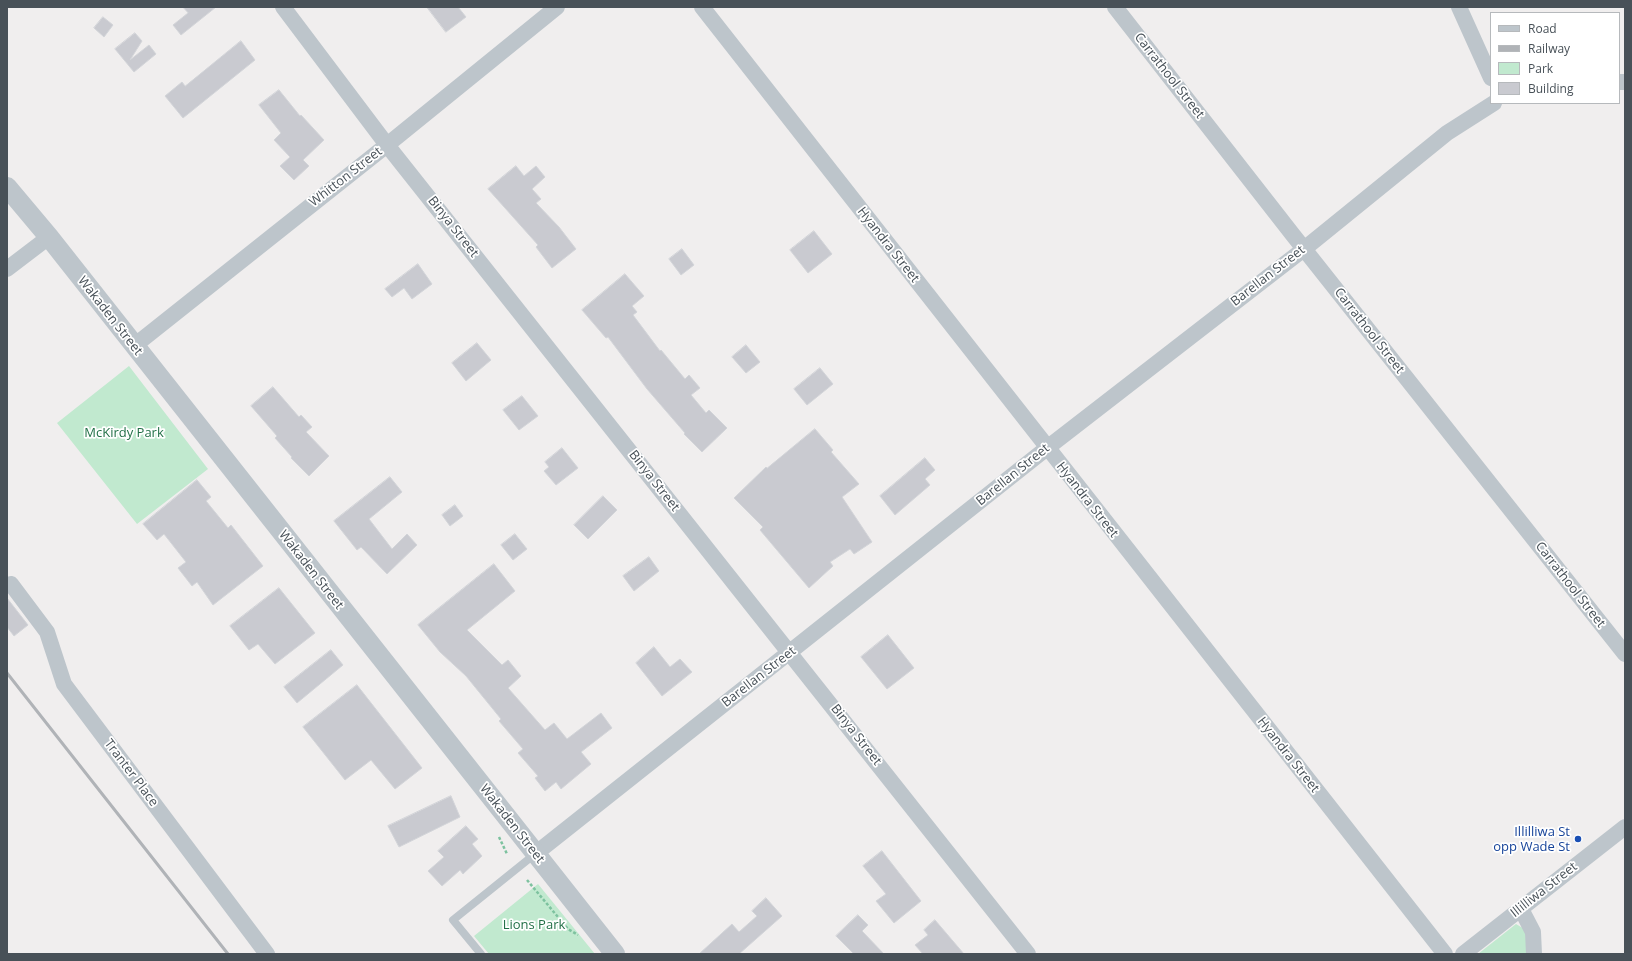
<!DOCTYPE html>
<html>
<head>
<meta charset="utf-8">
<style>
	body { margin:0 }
	#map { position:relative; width:1632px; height:961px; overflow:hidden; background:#f0eeee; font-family:"Open Sans",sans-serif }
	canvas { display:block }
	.frame { position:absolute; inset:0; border:8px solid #485158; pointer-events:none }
	.legend { position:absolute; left:1490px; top:12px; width:130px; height:92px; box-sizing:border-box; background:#fff; border:1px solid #b6b9bc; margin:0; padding:5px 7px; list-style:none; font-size:12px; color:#485158 }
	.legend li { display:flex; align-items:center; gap:8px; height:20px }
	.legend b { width:20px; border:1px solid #b6b9bc }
</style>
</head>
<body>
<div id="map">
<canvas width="1632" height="961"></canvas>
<div class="frame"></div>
<ul class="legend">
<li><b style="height:5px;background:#bdc5cb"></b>Road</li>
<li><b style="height:5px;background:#b0b3b7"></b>Railway</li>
<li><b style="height:11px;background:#c1e9cf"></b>Park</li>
<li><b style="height:11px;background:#c9cad0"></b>Building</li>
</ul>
</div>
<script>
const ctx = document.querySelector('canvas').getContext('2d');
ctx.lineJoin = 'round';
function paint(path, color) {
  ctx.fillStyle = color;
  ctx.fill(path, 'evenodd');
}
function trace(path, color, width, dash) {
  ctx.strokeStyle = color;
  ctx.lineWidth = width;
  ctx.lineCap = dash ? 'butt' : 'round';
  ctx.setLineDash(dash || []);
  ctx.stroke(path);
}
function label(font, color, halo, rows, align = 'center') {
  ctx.font = font + ' "Open Sans",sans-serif';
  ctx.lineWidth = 3.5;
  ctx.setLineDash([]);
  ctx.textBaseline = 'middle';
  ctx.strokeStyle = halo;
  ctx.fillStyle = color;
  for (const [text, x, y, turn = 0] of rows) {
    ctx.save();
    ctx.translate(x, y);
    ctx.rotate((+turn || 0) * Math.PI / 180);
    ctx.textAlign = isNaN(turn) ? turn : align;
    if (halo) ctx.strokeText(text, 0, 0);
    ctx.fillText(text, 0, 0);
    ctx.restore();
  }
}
paint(new Path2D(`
	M129,366l79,103 -71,55 -80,-101z
	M538,884l57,70h-106l-15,-18z
	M1516,924l10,6 3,24h-51z`), '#c1e9cf');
const building = new Path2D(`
	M183,7h33l-35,28 -8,-10 15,-12z
	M427,7h31l8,10 -20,15z
	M103,17l10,8 -9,12 -10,-9z
	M135,33l7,8 -12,19 19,-15 7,9 -22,18 -19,-23z
	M241,41l14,19 -72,58 -18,-22 17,-14 3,4z
	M279,90l21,26 1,-1 23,25 -21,20 6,6 -15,14 -14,-14 10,-9 -16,-17 7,-7 -22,-28z
	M516,166l8,10 12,-10 9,11 -13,12 9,10 -5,4 23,24 17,22 -24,19 -16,-21 2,-2 -50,-56z
	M814,231l18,23 -24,19 -18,-23z
	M682,249l12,16 -13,10 -12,-16z
	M418,264l14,20 -20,15 -8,-11 -12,9 -7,-8z
	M625,274l19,22 -12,10 5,6 -4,3 27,36 1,-1 24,29 4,-4 11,13 -9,7 15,18 3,-3 18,18 -25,24 -18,-18 1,-1 -38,-44 -39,-52 -2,1 -24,-28z
	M477,343l14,17 -25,21 -14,-18z
	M746,345l14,17 -14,11 -14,-16z
	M820,368l13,16 -26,21 -13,-16z
	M273,387l26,30 2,-2 11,12 -6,5 23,24 -20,20 -18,-18 1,-1 -17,-19 2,-2 -26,-30z
	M522,396l16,20 -19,14 -16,-20z
	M815,429l18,21 -2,2 28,32 -17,13 30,45 -18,12 -4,-5 -20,13 3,4 -24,22 -49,-58 3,-3 -29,-29 32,-31 1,1z
	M562,448l16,20 -22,17 -12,-14 5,-4 -4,-5z
	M925,458l10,12 -10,9 5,6 -35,30 -15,-19z
	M390,477l12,15 -33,27 23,30 15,-15 10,11 -30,29 -26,-27 -4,3 -23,-29z
	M197,480l14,17 -5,4 22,27 3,-3 32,41 -50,39 -16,-23 -5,4 -14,-18 8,-6 -22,-28 -7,6 -14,-16z
	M603,496l14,14 -29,29 -14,-14z
	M455,505l8,11 -13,10 -8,-11z
	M515,534l12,15 -14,11 -12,-15z
	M649,557l10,14 -25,20 -11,-15z
	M494,564l21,27 -48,39 35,35 6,-5 13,16 -13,12 37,42 9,-7 13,16 34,-26 11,15 -31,24 10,12 -30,25 -5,-7 -11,9 -10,-13 3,-2 -20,-23 5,-4 -24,-28 2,-2 -35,-43 -26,-24 -22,-27z
	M279,588l36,45 -40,31 -17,-20 -9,6 -19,-24z
	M7,598l21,27 -14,11 -7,-9z
	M888,635l26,33 -27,21 -26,-32z
	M654,647l16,20 10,-8 12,13 -30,24 -26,-33z
	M331,650l12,15 -46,38 -13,-16z
	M357,685l65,83 -27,21 -24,-29 -26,20 -42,-53z
	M451,796l9,21 -61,30 -11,-21z
	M466,826l12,13 -6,5 10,12 -19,18 -3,-4 -18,16 -14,-15 16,-14 -6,-6z
	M882,851l39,50 -27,22 -18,-22 10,-7 -23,-28z
	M766,898l16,18 -43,38h-40l33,-30 7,8 18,-16 -5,-5z
	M858,915l10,10 -6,6 22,23h-30l-18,-18z
	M935,920l29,34h-41l-8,-9 13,-10 -4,-5z`);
paint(building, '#c9cad0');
trace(building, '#d2d4d8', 1);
trace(new Path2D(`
	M499,837l8,17
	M527,880l41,49 10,6`), '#7dc29f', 2.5, [3, 2]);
trace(new Path2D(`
	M481,954l-28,-34 82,-66`), '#bdc5cb', 8);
trace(new Path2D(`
	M283,7l104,138 641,809
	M702,7l743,947
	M1115,7l178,228 332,419
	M1459,7l32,71
	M1619,82h6
	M7,269l42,-32
	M134,346l253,-201 170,-138
	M11,584l36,48 17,52 203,270
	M535,854l512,-406 257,-199 143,-116 47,-30
	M1521,909l12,23 1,22
	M1463,954l162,-127`), '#bdc5cb', 16);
trace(new Path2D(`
	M7,187l42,50 566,717`), '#bdc5cb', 20);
trace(new Path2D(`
	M7,673l221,281`), '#b0b3b7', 3);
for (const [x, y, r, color] of [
	[1578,839,4,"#1a4fb4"]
]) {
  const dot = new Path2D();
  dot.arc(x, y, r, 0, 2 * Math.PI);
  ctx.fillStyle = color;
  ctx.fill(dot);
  trace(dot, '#fff', 1.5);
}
label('13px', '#485158', '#fff', [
	["Carrathool Street",1169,76,52],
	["Whitton Street",346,177,-38],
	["Binya Street",453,227,52],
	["Hyandra Street",888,245,52],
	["Barellan Street",1268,276,-38],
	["Wakaden Street",110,316,52],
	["Carrathool Street",1369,331,52],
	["Barellan Street",1013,475,-39],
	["Binya Street",654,481,52],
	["Hyandra Street",1087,500,52],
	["Wakaden Street",311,570,52],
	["Carrathool Street",1570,585,52],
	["Barellan Street",759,677,-38],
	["Binya Street",856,735,52],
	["Hyandra Street",1288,755,52],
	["Tranter Place",131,773,53],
	["Wakaden Street",512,824,52],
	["Illilliwa Street",1544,890,-38]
]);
label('13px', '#227047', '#fff', [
	["McKirdy Park",124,433],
	["Lions Park",534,925]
]);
label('13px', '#164399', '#fff', [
	["Illilliwa St",1570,832],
	["opp Wade St",1570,847]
], 'right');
</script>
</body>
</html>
